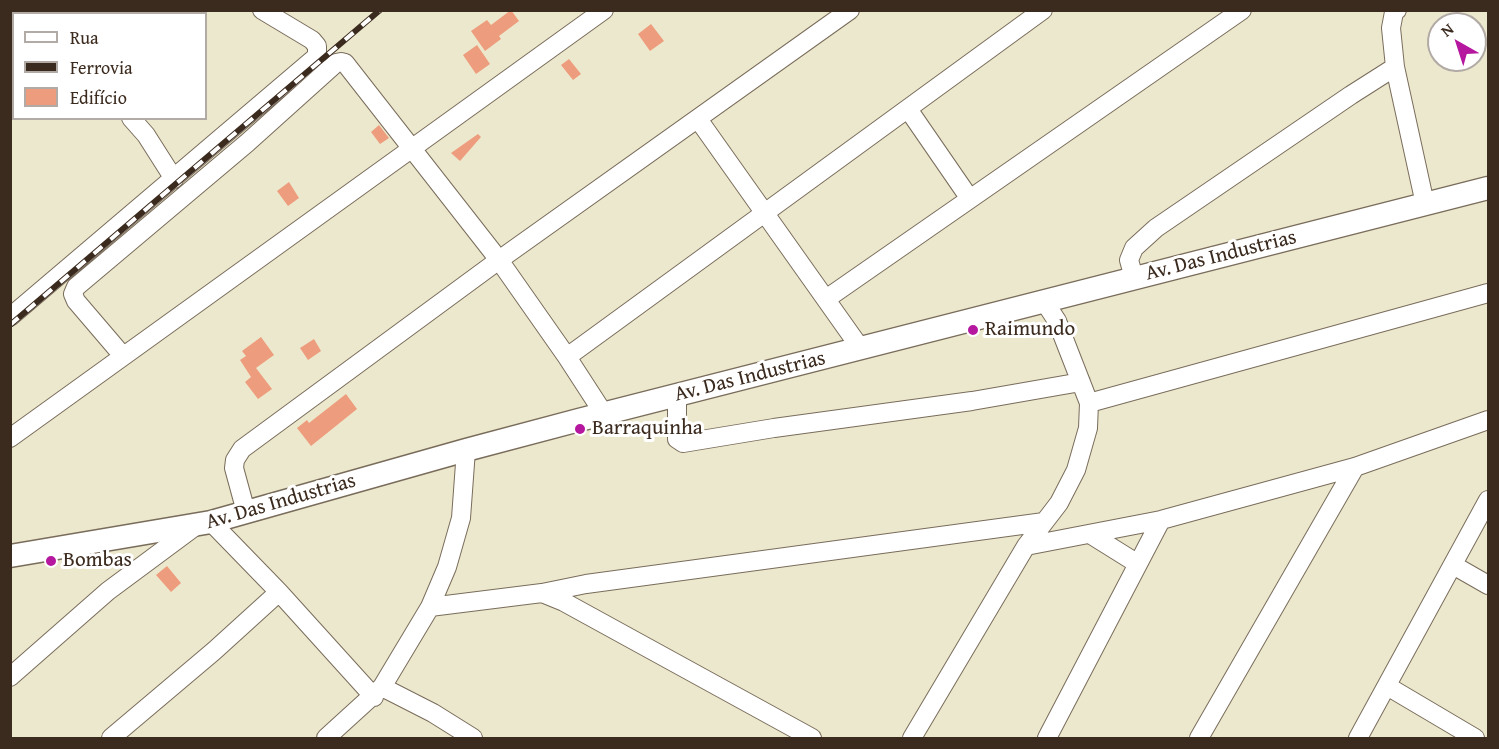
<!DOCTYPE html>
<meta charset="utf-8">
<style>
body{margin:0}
#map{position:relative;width:1499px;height:749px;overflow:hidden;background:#ece8cd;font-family:"Gentium Book Plus",serif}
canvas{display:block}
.frame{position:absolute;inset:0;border:12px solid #3b2a1e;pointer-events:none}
.legend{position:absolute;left:12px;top:12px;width:195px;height:108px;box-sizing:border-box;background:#fff;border:2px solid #b1aaa5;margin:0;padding:8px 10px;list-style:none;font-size:18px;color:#3b2a1e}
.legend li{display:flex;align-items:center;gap:12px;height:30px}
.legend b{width:30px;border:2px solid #b1aaa5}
.north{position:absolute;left:1427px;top:12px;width:60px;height:60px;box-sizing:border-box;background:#fff;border:2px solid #b1aaa5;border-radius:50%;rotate:321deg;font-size:16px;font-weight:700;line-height:24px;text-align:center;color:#3b2a1e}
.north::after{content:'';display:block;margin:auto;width:21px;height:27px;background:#b5179e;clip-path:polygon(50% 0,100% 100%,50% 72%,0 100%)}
</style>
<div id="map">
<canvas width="1499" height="749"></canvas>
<div class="frame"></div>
<ul class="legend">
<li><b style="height:8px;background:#fff"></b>Rua</li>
<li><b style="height:8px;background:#3b2a1e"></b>Ferrovia</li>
<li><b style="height:16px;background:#ed9d7d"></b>Edifício</li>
</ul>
<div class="north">N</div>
</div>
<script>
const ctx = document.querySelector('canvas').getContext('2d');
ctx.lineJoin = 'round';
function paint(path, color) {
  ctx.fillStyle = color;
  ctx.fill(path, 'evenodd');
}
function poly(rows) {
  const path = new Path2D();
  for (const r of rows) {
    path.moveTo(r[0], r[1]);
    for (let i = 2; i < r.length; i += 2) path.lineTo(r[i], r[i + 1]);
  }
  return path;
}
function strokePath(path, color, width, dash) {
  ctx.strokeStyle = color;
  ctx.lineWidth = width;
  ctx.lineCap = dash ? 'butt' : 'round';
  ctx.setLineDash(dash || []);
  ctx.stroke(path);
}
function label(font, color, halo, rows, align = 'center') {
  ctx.font = font + ' "Gentium Book Plus",serif';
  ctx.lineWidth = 6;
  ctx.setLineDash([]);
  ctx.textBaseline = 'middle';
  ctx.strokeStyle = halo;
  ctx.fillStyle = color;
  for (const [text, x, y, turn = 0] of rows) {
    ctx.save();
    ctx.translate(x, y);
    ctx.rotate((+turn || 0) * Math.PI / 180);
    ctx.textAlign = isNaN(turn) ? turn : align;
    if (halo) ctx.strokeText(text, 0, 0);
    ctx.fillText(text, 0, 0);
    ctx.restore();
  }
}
paint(poly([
 [511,10,519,21,499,36,501,39,485,51,471,31,487,20,491,25],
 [651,24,664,41,650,51,638,34],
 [477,45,490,64,476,74,463,55],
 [569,59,581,74,573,80,561,65],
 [379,125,389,138,380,144,371,132],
 [478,134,481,137,460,161,451,153],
 [289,182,299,198,288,206,277,191],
 [261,337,274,355,256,368,272,389,258,399,245,382,251,377,240,360,246,356,242,351],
 [314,339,321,351,308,360,300,348],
 [346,394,357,409,311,446,297,428,307,420,309,423],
 [167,566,181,583,171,592,156,575]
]), '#ed9d7d');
const minor = poly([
 [76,10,78,14],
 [123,10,124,14],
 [1397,10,1394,12,1391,28,1395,67,1425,204],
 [61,14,63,10],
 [10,103,14,98],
 [908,109,970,199],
 [131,118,146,135,174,179],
 [698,119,861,349],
 [1134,278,1129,260,1134,248,1156,228,1351,95,1395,67],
 [826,299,1242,10],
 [10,317,317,56,317,46,312,40,262,10],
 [123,356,76,301,73,294,76,287,247,143,336,63,341,62,345,63,499,260,567,357,604,414],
 [567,357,1043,10],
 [677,396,677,439,683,443,774,428,972,401,1081,382],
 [1089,403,1488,293],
 [10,438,604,10],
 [246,512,234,468,235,460,242,449,499,260,850,10],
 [211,522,279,592,374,697],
 [1090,534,1138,564],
 [1026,546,1161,520,1355,467,1488,420],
 [1453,565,1488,585],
 [542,593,564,602,812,738],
 [430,607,542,593,586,584,1044,522],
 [10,677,108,591,197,525],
 [1387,686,1475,738],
 [382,687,433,713,473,738],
 [111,738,214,651,279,592],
 [326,738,382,687,430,607,447,567,461,518,466,450],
 [912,738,1026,546,1059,503,1076,470,1088,428,1089,403,1057,321,1044,301],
 [1047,738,1161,520],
 [1199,738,1355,467],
 [1358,738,1488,500]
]);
const major = poly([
 [10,556,211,522,466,450,579,420,1488,188]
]);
strokePath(minor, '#796c5b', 20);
strokePath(major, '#796c5b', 25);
strokePath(minor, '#fff', 18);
strokePath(major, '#fff', 22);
const rail = poly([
 [10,325,380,10]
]);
strokePath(rail, '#3b2a1e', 6);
strokePath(rail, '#fff', 4, [11]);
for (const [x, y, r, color] of [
 [973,330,6,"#b5179e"],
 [580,429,6,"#b5179e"],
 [51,561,6,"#b5179e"]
]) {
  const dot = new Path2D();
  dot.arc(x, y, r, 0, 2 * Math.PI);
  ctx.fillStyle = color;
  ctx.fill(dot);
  strokePath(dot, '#fff', 2);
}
label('21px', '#3b2a1e', '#fff', [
 ["Av. Das Industrias",1221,256,-14],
 ["Av. Das Industrias",750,377,-14],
 ["Av. Das Industrias",281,502,-16]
]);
label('21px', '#3b2a1e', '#fff', [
 ["Raimundo",985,330],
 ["Barraquinha",592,429],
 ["Bombas",63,561]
], 'left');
</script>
